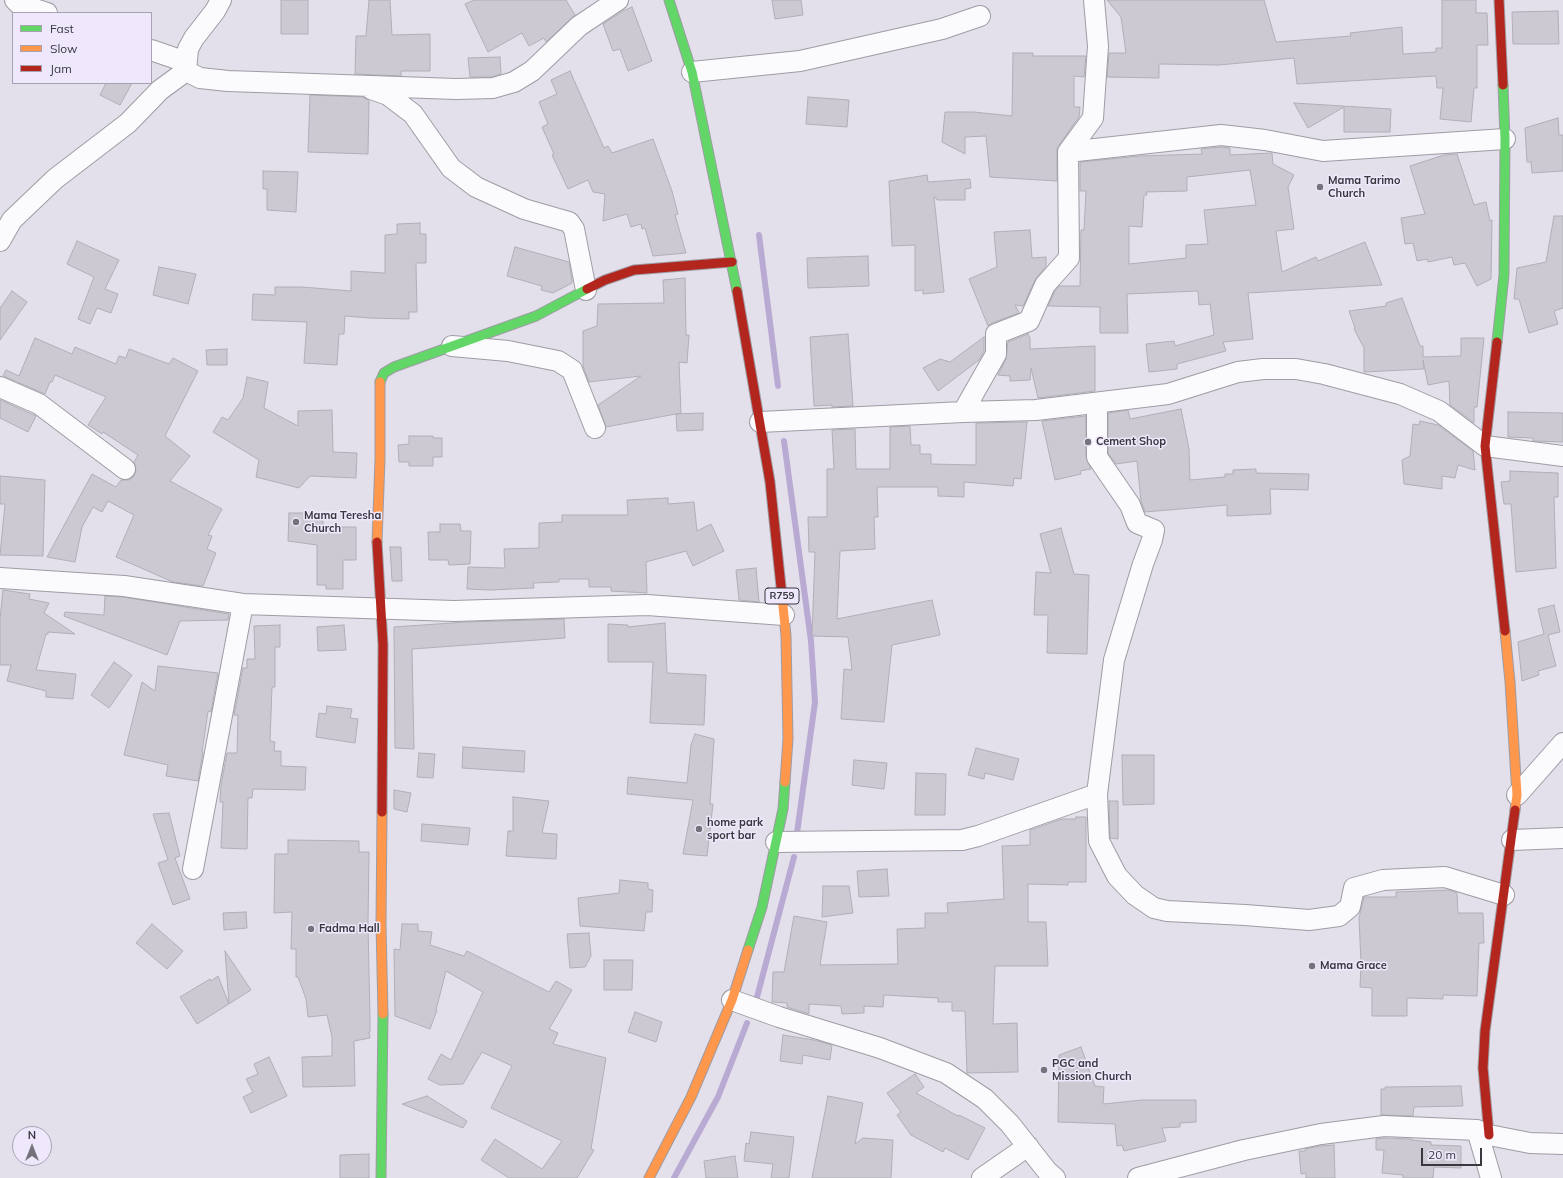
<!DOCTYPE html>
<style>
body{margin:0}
#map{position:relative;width:1563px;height:1178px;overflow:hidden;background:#e3e0eb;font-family:Mulish,sans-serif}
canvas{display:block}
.legend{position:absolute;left:12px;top:12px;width:140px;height:72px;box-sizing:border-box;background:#efe8fd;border:1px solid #a7a1b1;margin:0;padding:5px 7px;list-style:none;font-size:12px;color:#3a373f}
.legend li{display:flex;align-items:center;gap:8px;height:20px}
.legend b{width:20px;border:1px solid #a7a1b1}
.north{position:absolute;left:12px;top:1126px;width:40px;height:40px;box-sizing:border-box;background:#efe8fd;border:1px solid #a7a1b1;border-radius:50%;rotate:0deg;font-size:11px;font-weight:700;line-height:16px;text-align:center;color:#3a373f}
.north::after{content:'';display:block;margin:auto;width:14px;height:18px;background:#75727b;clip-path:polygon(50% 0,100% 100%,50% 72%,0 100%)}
.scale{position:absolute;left:1421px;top:1148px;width:61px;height:18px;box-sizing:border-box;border:2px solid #3a373f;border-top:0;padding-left:5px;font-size:12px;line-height:14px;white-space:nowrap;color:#3a373f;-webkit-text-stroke:3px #efe8fd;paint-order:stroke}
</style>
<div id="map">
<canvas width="1563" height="1178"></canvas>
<ul class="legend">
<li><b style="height:5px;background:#63d668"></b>Fast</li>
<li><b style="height:5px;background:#ff974d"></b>Slow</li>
<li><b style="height:5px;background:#b3261e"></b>Jam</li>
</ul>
<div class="north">N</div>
<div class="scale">20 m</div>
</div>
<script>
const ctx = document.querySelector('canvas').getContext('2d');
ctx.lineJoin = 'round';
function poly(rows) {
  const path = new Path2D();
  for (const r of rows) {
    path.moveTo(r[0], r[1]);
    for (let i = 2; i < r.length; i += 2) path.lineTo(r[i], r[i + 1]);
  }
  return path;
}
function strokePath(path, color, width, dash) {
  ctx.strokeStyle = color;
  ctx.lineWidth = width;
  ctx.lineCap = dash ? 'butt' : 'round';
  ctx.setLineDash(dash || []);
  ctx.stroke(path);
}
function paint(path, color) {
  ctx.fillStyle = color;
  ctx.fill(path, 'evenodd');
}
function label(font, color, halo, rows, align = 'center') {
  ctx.font = font + ' Mulish,sans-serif';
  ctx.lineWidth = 3;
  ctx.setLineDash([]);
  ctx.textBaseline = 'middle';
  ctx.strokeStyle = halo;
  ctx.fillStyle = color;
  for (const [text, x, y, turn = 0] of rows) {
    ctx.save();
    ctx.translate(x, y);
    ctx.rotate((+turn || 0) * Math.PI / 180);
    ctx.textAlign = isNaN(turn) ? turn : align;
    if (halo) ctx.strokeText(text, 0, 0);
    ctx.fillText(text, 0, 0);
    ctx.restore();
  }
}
strokePath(poly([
 [759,235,778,386],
 [784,441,811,641,815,702,797,833],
 [757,997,794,857],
 [674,1178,718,1097,747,1023]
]), '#b8aad2', 6);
const building = poly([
 [281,0,308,0,308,34,281,34,281,0],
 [369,0,390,0,392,35,430,34,430,71,401,71,401,76,355,74,356,36,366,36,369,0],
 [474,0,566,0,575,15,546,42,544,38,529,46,522,33,488,52,465,4,474,0],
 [772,0,801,0,803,15,775,19,772,0],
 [1107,0,1264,0,1276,42,1351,36,1350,33,1402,27,1403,54,1436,52,1436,48,1442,48,1442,0,1476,0,1476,13,1487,13,1488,45,1477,45,1477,88,1474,88,1471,122,1440,119,1443,88,1437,88,1436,76,1297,84,1294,58,1219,65,1159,64,1159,78,1107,77,1109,53,1126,53,1121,17,1107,0],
 [632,7,652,61,628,71,620,49,613,51,603,24,623,11,632,7],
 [1558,11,1559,44,1513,44,1512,12,1558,11],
 [1013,53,1033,53,1033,56,1086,56,1084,77,1074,76,1074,107,1080,107,1079,117,1057,148,1057,181,990,177,986,136,965,137,965,154,942,142,945,112,974,112,1012,116,1013,53],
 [500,57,501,74,491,77,470,77,468,58,500,57],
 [570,71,604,148,608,146,612,153,653,139,672,191,678,214,675,215,686,253,653,256,645,228,642,229,641,224,631,227,627,214,603,221,605,194,593,192,588,180,568,189,552,155,554,154,542,127,548,124,539,102,557,94,551,80,570,71],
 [106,83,132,83,120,105,100,95,106,83],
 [310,95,363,97,369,101,368,154,308,152,310,95],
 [808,97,849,100,847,127,806,124,808,97],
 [1294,103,1391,109,1390,132,1344,132,1344,107,1308,128,1294,103],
 [1558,118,1559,135,1563,135,1563,171,1532,173,1531,162,1527,162,1525,128,1558,118],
 [1221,147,1230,148,1230,155,1272,153,1273,164,1294,175,1288,187,1294,229,1276,231,1282,272,1316,257,1318,261,1365,242,1382,285,1248,293,1253,339,1223,342,1226,351,1177,364,1177,369,1149,372,1146,344,1174,341,1175,346,1214,335,1210,304,1199,305,1198,291,1127,294,1128,333,1100,333,1100,307,1048,306,1055,291,1059,286,1080,286,1081,230,1084,230,1086,191,1080,191,1080,162,1140,156,1202,154,1201,149,1221,147],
 [1250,170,1256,205,1204,210,1208,244,1186,245,1186,258,1129,264,1129,226,1142,227,1144,195,1147,195,1146,192,1187,191,1187,177,1250,170],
 [1457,154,1474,205,1486,202,1490,221,1492,220,1491,279,1477,286,1465,263,1454,265,1452,257,1428,262,1427,259,1417,261,1413,243,1405,244,1401,218,1425,214,1410,166,1444,155,1457,154],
 [263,171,298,172,296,212,267,210,267,189,263,189,263,171],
 [927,175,928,182,970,179,971,188,965,189,965,200,937,200,935,197,934,197,944,292,923,294,923,290,915,291,915,245,892,246,889,181,927,175],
 [1554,216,1563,216,1563,308,1554,311,1558,324,1529,333,1519,299,1514,299,1517,268,1546,262,1554,216],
 [420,223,420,234,426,234,426,263,416,263,417,312,409,312,409,319,370,318,345,316,344,334,339,334,337,365,304,363,307,322,252,320,253,294,275,295,275,287,302,287,351,291,351,271,385,273,385,235,397,234,397,224,420,223],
 [1030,230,1032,258,1046,257,1046,266,1035,280,1023,306,1015,305,1019,313,992,323,988,326,969,279,997,267,994,232,1030,230],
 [77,241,119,260,105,289,118,294,111,313,97,308,90,324,78,319,94,277,67,264,77,241],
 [515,247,569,262,572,280,572,283,553,293,541,290,542,286,507,276,515,247],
 [868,256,869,286,808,288,807,258,868,256],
 [159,267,196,274,188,304,153,295,159,267],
 [685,278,686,335,689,335,687,363,679,362,681,413,606,427,598,405,641,376,589,382,583,366,583,331,597,326,598,304,664,303,663,280,685,278],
 [12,291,27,302,0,340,0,308,12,291],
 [1402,298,1420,346,1423,346,1423,357,1461,356,1461,338,1484,338,1477,407,1474,407,1474,423,1450,405,1449,381,1428,385,1423,360,1424,369,1364,372,1364,348,1354,329,1355,328,1349,311,1386,306,1386,303,1402,298],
 [848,334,853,406,832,407,832,405,814,406,810,337,848,334],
 [1028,334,1030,338,1030,349,1095,346,1095,391,1038,398,1031,368,1030,380,1010,381,1010,376,998,375,1006,359,1008,342,1028,334],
 [984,337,984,351,979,360,938,391,923,368,940,359,950,362,984,337],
 [35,338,72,354,75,347,116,364,119,356,126,358,129,349,169,364,173,358,198,371,165,436,190,456,170,481,222,509,208,535,212,536,207,549,216,553,203,586,173,582,116,557,134,515,108,501,102,512,93,507,82,527,75,562,47,557,92,474,116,487,121,480,129,480,134,476,136,470,134,462,138,455,103,432,102,434,88,425,106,397,55,375,52,382,50,382,45,394,3,376,6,370,19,376,35,338],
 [227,349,227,365,207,365,206,350,227,349],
 [247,377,268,382,264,408,298,426,298,411,332,410,333,452,357,453,356,478,310,476,299,488,256,477,259,460,213,432,222,417,228,420,243,398,247,377],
 [0,400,36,416,28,432,0,418,0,400],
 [1181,409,1189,449,1190,480,1225,477,1225,474,1233,474,1233,470,1256,469,1256,473,1309,474,1308,490,1270,489,1271,514,1227,516,1227,505,1145,512,1141,501,1137,461,1116,464,1108,453,1108,413,1128,410,1130,419,1181,409],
 [1508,412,1563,413,1563,442,1533,441,1533,438,1508,437,1508,412],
 [703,413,703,430,677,431,676,414,703,413],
 [1086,416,1086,457,1091,469,1080,471,1081,474,1055,480,1042,421,1086,416],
 [1420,421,1438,425,1473,451,1475,470,1458,465,1455,478,1442,476,1442,489,1404,484,1402,460,1410,456,1413,424,1419,425,1420,421],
 [1027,422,1021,479,1014,478,1013,486,964,482,964,497,938,496,938,487,877,487,878,517,874,517,875,549,840,551,837,619,932,600,940,635,892,645,884,722,841,719,844,669,852,670,848,637,812,636,815,552,809,552,808,517,827,517,827,469,834,469,832,430,855,429,856,469,890,469,890,427,910,426,911,445,920,445,920,454,931,454,931,464,976,465,976,423,1027,422],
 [409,436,433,436,433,438,442,438,442,457,433,457,433,466,409,466,409,462,399,462,398,445,409,444,409,436],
 [1510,471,1558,473,1558,497,1554,497,1556,568,1516,572,1511,504,1504,504,1501,482,1510,481,1510,471],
 [0,476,45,480,43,556,0,555,5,504,0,504,0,476],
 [668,498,668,504,694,502,697,531,711,524,724,551,693,566,686,551,646,562,647,593,611,591,611,587,589,587,589,579,559,579,559,582,533,583,534,588,490,590,467,589,468,567,505,568,504,549,539,548,539,523,562,522,562,515,628,515,627,500,668,498],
 [289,513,323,513,323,527,356,527,356,560,343,560,343,589,326,589,326,585,317,585,317,545,288,541,289,513],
 [440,524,460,524,461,531,471,531,470,564,449,565,448,560,429,560,428,532,440,532,440,524],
 [1061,528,1074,574,1089,575,1087,654,1047,653,1048,615,1034,615,1036,572,1051,573,1040,534,1061,528],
 [390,547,401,547,402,581,392,581,390,547],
 [756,568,759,602,739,600,736,570,756,568],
 [3,590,30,594,29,599,49,603,44,613,75,634,48,632,48,634,46,634,36,670,76,674,73,699,46,697,46,691,7,681,11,665,0,665,0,619,3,590],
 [105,596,123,597,229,614,228,620,180,621,167,655,64,616,65,612,104,615,105,596],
 [1554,605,1560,632,1548,635,1556,666,1538,671,1539,675,1522,681,1518,642,1544,634,1538,609,1554,605],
 [564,619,565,638,412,649,414,749,395,748,394,627,466,622,564,619],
 [665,623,667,673,706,675,704,725,650,723,653,662,608,662,608,624,628,625,628,627,665,623],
 [280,625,280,647,275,647,275,687,272,687,270,741,275,742,274,751,281,751,281,766,306,767,305,790,253,789,252,798,248,798,247,849,221,848,223,802,220,802,221,785,227,753,237,753,238,715,234,715,243,668,247,668,247,659,255,659,254,626,280,625],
 [344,625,346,650,318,651,317,627,344,625],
 [114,662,132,675,109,708,91,695,114,662],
 [158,666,218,673,211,712,208,711,202,752,203,752,198,781,166,776,168,765,124,755,142,682,155,691,158,666],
 [327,706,352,709,350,718,358,719,355,743,316,737,319,713,326,714,327,706],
 [695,734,714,739,710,804,713,804,707,856,683,854,693,800,627,794,628,777,687,783,691,745,695,734],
 [463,747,525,751,524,772,462,768,463,747],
 [976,748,1019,759,1013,780,985,773,984,779,968,775,976,748],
 [419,753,435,754,433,778,417,777,419,753],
 [1122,755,1154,755,1154,804,1123,805,1122,755],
 [854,760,887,763,884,789,852,785,854,760],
 [916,773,946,774,945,815,915,815,916,773],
 [394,790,411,793,407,812,394,809,394,790],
 [513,797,549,801,542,833,557,834,556,859,506,856,508,831,513,831,513,797],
 [1109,801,1118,801,1118,839,1110,838,1109,801],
 [169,813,180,856,175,858,190,899,173,905,158,863,168,860,153,814,169,813],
 [1076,817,1086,817,1086,882,1068,882,1068,885,1028,884,1028,922,1046,922,1048,966,995,966,993,1024,1017,1023,1018,1072,967,1073,965,1011,952,1011,952,1002,938,1002,938,998,884,995,883,1007,864,1006,864,1013,842,1014,841,1006,809,1004,809,1014,787,1007,787,1003,772,1002,773,972,784,972,794,916,827,922,820,965,898,964,897,929,925,928,925,913,948,913,947,903,1004,899,1002,846,1030,845,1030,830,1062,819,1076,819,1076,817],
 [422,824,470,828,468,845,421,841,422,824],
 [288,840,359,841,359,852,369,852,368,924,370,1020,370,1032,369,1032,370,1038,354,1041,355,1086,303,1087,302,1057,332,1056,332,1037,327,1015,308,1017,306,999,298,977,296,977,296,949,291,949,292,912,274,913,275,854,288,854,288,840],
 [887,869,889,896,859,897,857,871,887,869],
 [620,880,648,883,648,889,653,890,652,912,646,912,644,931,580,926,578,898,619,893,620,880],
 [823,886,849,886,853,913,822,917,823,886],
 [1449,890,1457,893,1458,913,1483,913,1484,943,1479,943,1477,996,1443,995,1443,999,1407,998,1407,1016,1372,1016,1372,988,1360,987,1361,963,1359,918,1364,897,1396,897,1396,892,1449,890],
 [246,912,247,928,224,930,223,913,246,912],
 [152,924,183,951,167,969,136,943,152,924],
 [402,924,418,924,418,931,432,932,430,945,464,956,467,951,549,992,556,981,572,990,549,1029,558,1033,553,1044,606,1058,591,1149,594,1150,577,1178,509,1178,481,1160,495,1139,542,1169,562,1141,491,1108,512,1066,482,1052,463,1084,440,1085,428,1079,441,1054,451,1060,483,992,446,971,436,1010,437,1010,430,1029,395,1016,394,949,400,950,402,924],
 [589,933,591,956,585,967,570,968,567,934,589,933],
 [225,951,251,990,197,1024,180,997,210,979,211,981,218,976,229,1004,225,951],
 [604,960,633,960,632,990,604,990,604,960],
 [635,1012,662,1022,656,1042,628,1032,635,1012],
 [783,1035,814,1040,832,1045,830,1060,803,1055,802,1064,780,1061,783,1035],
 [1081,1047,1095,1086,1104,1087,1103,1104,1142,1100,1196,1100,1196,1122,1180,1123,1180,1127,1162,1128,1166,1141,1124,1151,1122,1145,1117,1146,1115,1124,1058,1122,1059,1055,1081,1047],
 [269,1057,287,1096,251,1113,243,1097,253,1092,246,1079,258,1074,254,1064,269,1057],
 [915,1074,924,1087,916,1093,958,1116,959,1115,985,1128,968,1160,945,1148,943,1152,911,1135,897,1115,901,1112,887,1093,915,1074],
 [1461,1086,1463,1106,1414,1107,1413,1116,1381,1115,1381,1089,1385,1089,1385,1087,1461,1086],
 [427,1096,467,1121,463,1128,402,1104,427,1096],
 [828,1096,863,1103,855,1144,863,1138,893,1140,891,1178,812,1178,828,1096],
 [751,1132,794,1137,789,1178,771,1178,773,1164,744,1161,746,1143,749,1144,751,1132],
 [1384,1138,1412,1139,1412,1140,1431,1142,1431,1145,1461,1146,1461,1168,1434,1167,1433,1178,1403,1178,1403,1175,1382,1173,1384,1150,1376,1150,1376,1139,1384,1138],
 [1334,1145,1335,1178,1306,1178,1306,1173,1301,1174,1299,1151,1305,1151,1305,1149,1320,1146,1334,1145],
 [369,1154,369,1178,340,1178,340,1155,369,1154],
 [735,1156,738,1178,706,1178,704,1161,735,1156]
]);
paint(building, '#ccc9d2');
strokePath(building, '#b1aeb7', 1);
const street = poly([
 [15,0,19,4,47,13],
 [221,0,215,11,194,38,188,49,186,71,200,78,228,81,456,89,493,88,514,82,532,71,579,26,618,0],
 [151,50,186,62],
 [692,72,800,61,942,29,980,16],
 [371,89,388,95,413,114,451,168,476,187,524,209,569,222,574,229,586,290],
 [1068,152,1221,135,1265,140,1323,151,1505,139],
 [0,241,12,220,55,179,128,123,160,90,186,71],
 [452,346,508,351,558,361,572,370,595,428],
 [0,387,39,404,125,469],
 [1097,403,1097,457,1130,505,1137,523,1154,530,1152,540,1143,564,1114,660,1097,794,1099,841,1117,876,1135,895,1154,908,1167,911,1245,915,1309,920,1339,916,1350,907,1354,888,1383,880,1445,877,1504,895],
 [963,412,996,354,996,334,1029,321,1045,285,1069,258,1068,152,1093,118,1098,46,1094,0],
 [760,422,963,412,1036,410,1168,394,1238,372,1263,369,1296,369,1324,374,1400,394,1439,411,1485,446,1563,456],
 [0,578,124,586,243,604,454,611,647,605,784,615],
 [1517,795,1563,743],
 [1512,840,1563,838],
 [776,842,962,840,978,836,1097,794],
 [193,869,243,604],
 [732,1000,779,1017,880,1048,946,1073,985,1099,1010,1124,1047,1171,1055,1178],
 [1477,1130,1491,1178],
 [982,1178,1028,1146],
 [1138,1178,1244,1150,1321,1134,1384,1126,1477,1130,1489,1135,1530,1143,1563,1144]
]);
const fast = poly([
 [669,0,692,72,737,291],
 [1497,342,1504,275,1505,139,1503,85],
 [380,382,384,373,394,367,536,316,587,289],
 [748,950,762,907,783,809,785,782],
 [381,1178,383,1014]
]);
const slow = poly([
 [377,542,380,459,380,382],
 [782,596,786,636,788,739,785,782],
 [1505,631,1510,682,1517,795,1515,810],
 [382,812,381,924,383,1014],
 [649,1178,691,1097,732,1000,748,950]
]);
const jam = poly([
 [1499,0,1503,85],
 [587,289,605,280,634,270,732,262],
 [737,291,770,482,782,596],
 [1497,342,1485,446,1505,631],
 [377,542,383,645,382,812],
 [1489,1135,1483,1068,1485,1031,1515,810]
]);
strokePath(street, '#9e9ca4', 22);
strokePath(fast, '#9e9ca4', 11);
strokePath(slow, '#9e9ca4', 11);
strokePath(jam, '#9e9ca4', 11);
strokePath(street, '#fbfafc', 20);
strokePath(fast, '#63d668', 9);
strokePath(slow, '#ff974d', 9);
strokePath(jam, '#b3261e', 9);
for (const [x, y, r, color] of [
 [1320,187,4,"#75727b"],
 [1088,442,4,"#75727b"],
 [296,522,4,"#75727b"],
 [699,829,4,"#75727b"],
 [311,929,4,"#75727b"],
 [1312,966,4,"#75727b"],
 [1044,1070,4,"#75727b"]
]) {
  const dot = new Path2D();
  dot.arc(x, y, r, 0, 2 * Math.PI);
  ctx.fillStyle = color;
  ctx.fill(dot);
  strokePath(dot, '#efe8fd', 1.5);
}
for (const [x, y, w] of [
 [782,596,34]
]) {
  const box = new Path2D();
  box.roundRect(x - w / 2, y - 8, w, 16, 3);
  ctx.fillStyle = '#efe8fd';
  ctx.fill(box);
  strokePath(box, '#3a373f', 1);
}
label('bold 10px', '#3a373f', null, [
 ["R759",782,596]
]);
label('bold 11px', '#3a373f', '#efe8fd', [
 ["Mama Tarimo",1328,181],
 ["Church",1328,194],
 ["Cement Shop",1096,442],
 ["Mama Teresha",304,516],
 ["Church",304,529],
 ["home park",707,823],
 ["sport bar",707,836],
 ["Fadma Hall",319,929],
 ["Mama Grace",1320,966],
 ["PGC and",1052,1064],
 ["Mission Church",1052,1077]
], 'left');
</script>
